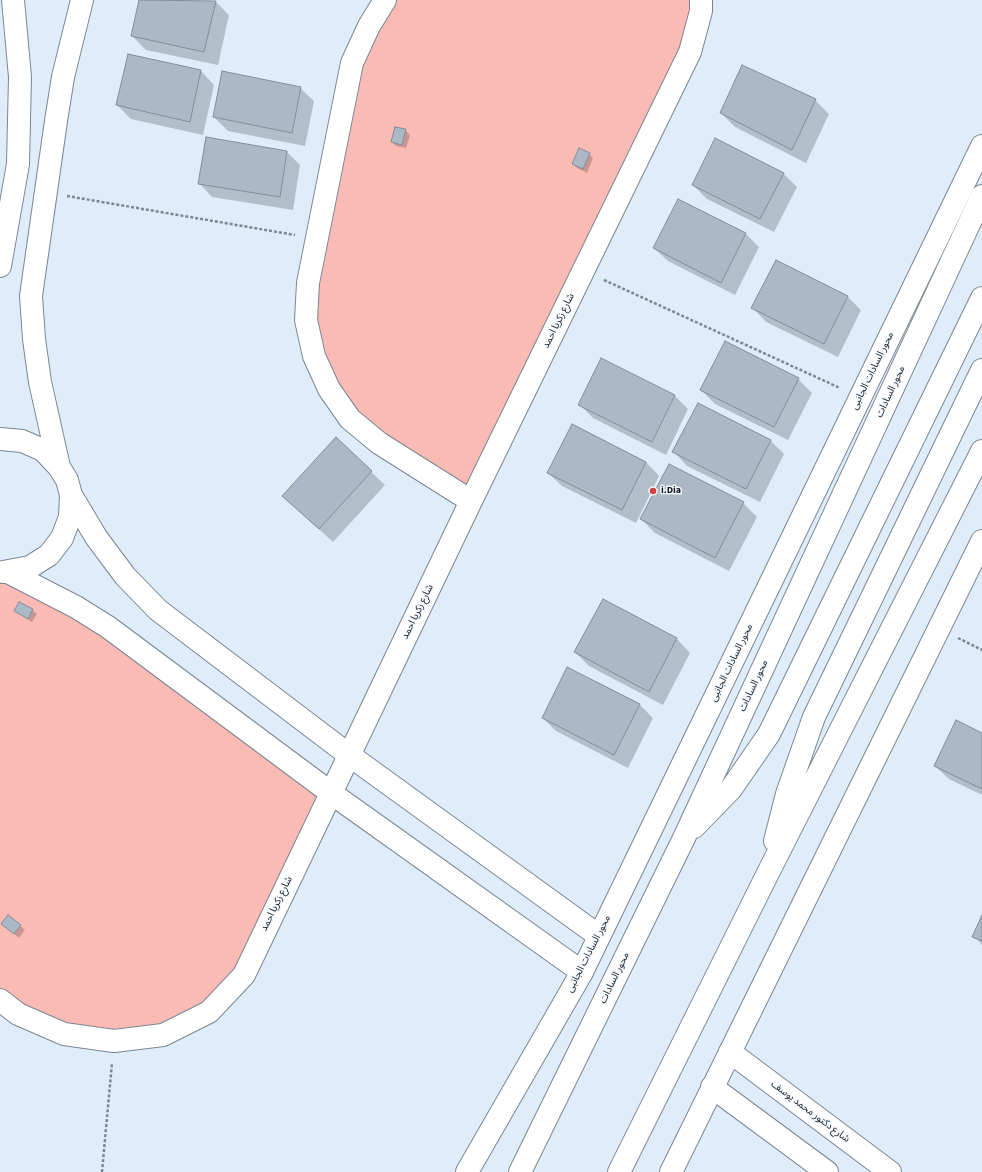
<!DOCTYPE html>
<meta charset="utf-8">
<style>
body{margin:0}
canvas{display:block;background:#dfedfa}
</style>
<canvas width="982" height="1172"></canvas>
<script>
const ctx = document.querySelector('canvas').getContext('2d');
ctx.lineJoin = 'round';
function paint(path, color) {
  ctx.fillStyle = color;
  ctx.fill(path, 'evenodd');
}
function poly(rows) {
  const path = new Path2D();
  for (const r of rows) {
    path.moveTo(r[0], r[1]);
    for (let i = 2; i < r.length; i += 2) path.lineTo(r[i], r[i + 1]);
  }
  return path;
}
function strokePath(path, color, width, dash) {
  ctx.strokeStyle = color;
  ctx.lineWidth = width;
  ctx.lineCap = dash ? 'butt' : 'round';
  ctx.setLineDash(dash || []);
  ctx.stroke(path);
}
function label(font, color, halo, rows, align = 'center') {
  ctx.font = font + ' "Source Sans 3","Noto Sans Arabic",sans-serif';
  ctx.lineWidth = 3;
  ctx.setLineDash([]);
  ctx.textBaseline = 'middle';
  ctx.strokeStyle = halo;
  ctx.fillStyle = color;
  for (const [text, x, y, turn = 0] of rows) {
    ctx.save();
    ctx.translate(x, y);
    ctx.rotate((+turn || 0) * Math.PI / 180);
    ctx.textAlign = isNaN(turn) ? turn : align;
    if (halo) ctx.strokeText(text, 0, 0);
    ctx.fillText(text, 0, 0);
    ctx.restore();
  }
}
paint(poly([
 [385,0,701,0,701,11,471,501,379,443,329,389,308,283,352,63],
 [0,571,8,572,331,793,244,975,209,1012,114,1041,0,1000]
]), '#fabbb4');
paint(poly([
 [140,0,215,1,229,15,218,65,146,50,132,36],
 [201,71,214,85,203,135,131,119,117,105],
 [300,88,314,101,305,146,228,131,214,117],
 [815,100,829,114,806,163,735,127,721,113],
 [405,130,410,135,406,148,396,146,392,142],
 [287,152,300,165,293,210,212,197,199,183],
 [589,154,593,158,587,173,577,168,573,164],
 [783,173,797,187,774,232,707,199,693,185],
 [746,234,759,247,735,295,668,261,654,248],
 [847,296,861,310,838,357,766,322,753,308],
 [602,360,675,396,688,409,666,455,593,418,580,405],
 [798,379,812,393,788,440,715,404,701,390],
 [336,439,385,485,333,542,297,509],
 [771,441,784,454,760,502,687,466,674,452],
 [646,462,659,476,636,523,562,486,548,473],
 [743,503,757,517,729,571,655,533,641,519],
 [603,600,677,639,690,653,663,705,589,666,575,652],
 [32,610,37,614,32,622,15,611],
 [640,705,653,718,628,768,556,731,543,718],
 [982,734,982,795,949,779,935,766],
 [8,916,25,930,19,938,2,924],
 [982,919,982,945,974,936]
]), '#0003');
const building = poly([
 [139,0,216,1,204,52,131,36,139,0],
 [128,54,201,70,190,122,116,105,128,54],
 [742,65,816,99,792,150,720,113,742,65],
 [222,71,301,87,292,133,213,117,222,71],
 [395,127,406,129,402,145,391,142,395,127],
 [206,137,287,151,280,197,198,184,206,137],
 [715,138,784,173,760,219,692,185,715,138],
 [579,148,590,153,583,169,572,164,579,148],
 [678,199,746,233,721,283,653,248,678,199],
 [776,260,848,296,824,344,751,308,776,260],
 [725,341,799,378,774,427,700,390,725,341],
 [601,358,675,395,652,442,578,405,601,358],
 [698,403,771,440,746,489,672,452,698,403],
 [572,424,646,462,622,510,547,473,572,424],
 [336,437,372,471,319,529,282,496,336,437],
 [669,464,744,502,715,558,640,519,669,464],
 [603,599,677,638,649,692,574,652,603,599],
 [19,602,33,609,28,619,14,611,19,602],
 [567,667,640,704,614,755,542,718,567,667],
 [956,720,982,733,982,789,934,766,956,720],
 [8,915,21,925,14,934,1,924,8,915],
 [982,915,982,941,972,937,982,915]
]);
paint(building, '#acb8c5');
strokePath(building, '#818e9a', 1);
const street = poly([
 [385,0,369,26,352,63,308,283,306,320,314,356,329,389,350,419,379,443,471,501],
 [0,266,18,164,20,77,13,0],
 [0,439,22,441,43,450,59,467,67,480,71,495,70,517,62,538,49,555,30,567,3,572],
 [59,467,40,382,34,339,31,296,56,121,63,77,82,0],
 [71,495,96,537,125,576,158,610,349,755,599,936],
 [8,572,76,607,108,627,331,793,582,972],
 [0,1000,18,1014,64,1034,114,1041,163,1035,209,1012,244,975,471,501,690,52,701,11,701,0],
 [730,1052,890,1172],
 [712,1087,827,1172]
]);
const secondary = poly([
 [467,1172,582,972,982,146],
 [671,1172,982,541]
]);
const primary = poly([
 [694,827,731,789,769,734,982,298],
 [775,841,787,794,814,717,982,370],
 [520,1172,684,838,982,196],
 [619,1172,768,873,982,451]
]);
strokePath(street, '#7a8692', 24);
strokePath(secondary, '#7a8692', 24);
strokePath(primary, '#7a8692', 24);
strokePath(poly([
 [67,196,295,235],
 [604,280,840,388],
 [958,638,982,650],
 [102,1172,112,1063]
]), '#7d878f', 2.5, [3, 2]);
strokePath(street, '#fff', 22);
strokePath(secondary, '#fff', 22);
strokePath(primary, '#fff', 22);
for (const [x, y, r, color] of [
 [653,491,4,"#d1433d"]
]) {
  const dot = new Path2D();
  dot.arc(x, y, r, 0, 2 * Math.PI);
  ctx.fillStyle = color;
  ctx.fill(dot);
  strokePath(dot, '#f3f9fe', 1.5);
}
label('10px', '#191e22', '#f3f9fe', [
 ["شارع زكريا احمد",559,321,-64],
 ["محور السادات الجانبى",873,371,-64],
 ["محور السادات",891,392,-65],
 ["شارع زكريا احمد",418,612,-64],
 ["محور السادات الجانبى",732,663,-64],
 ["محور السادات",754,686,-65],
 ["شارع زكريا احمد",277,904,-64],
 ["محور السادات الجانبى",589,954,-63],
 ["محور السادات",615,978,-64],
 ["شارع دكتور محمد يوسف",810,1112,37]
]);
label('bold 10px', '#191e22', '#f3f9fe', [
 ["i.Dia",661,491]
], 'left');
</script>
